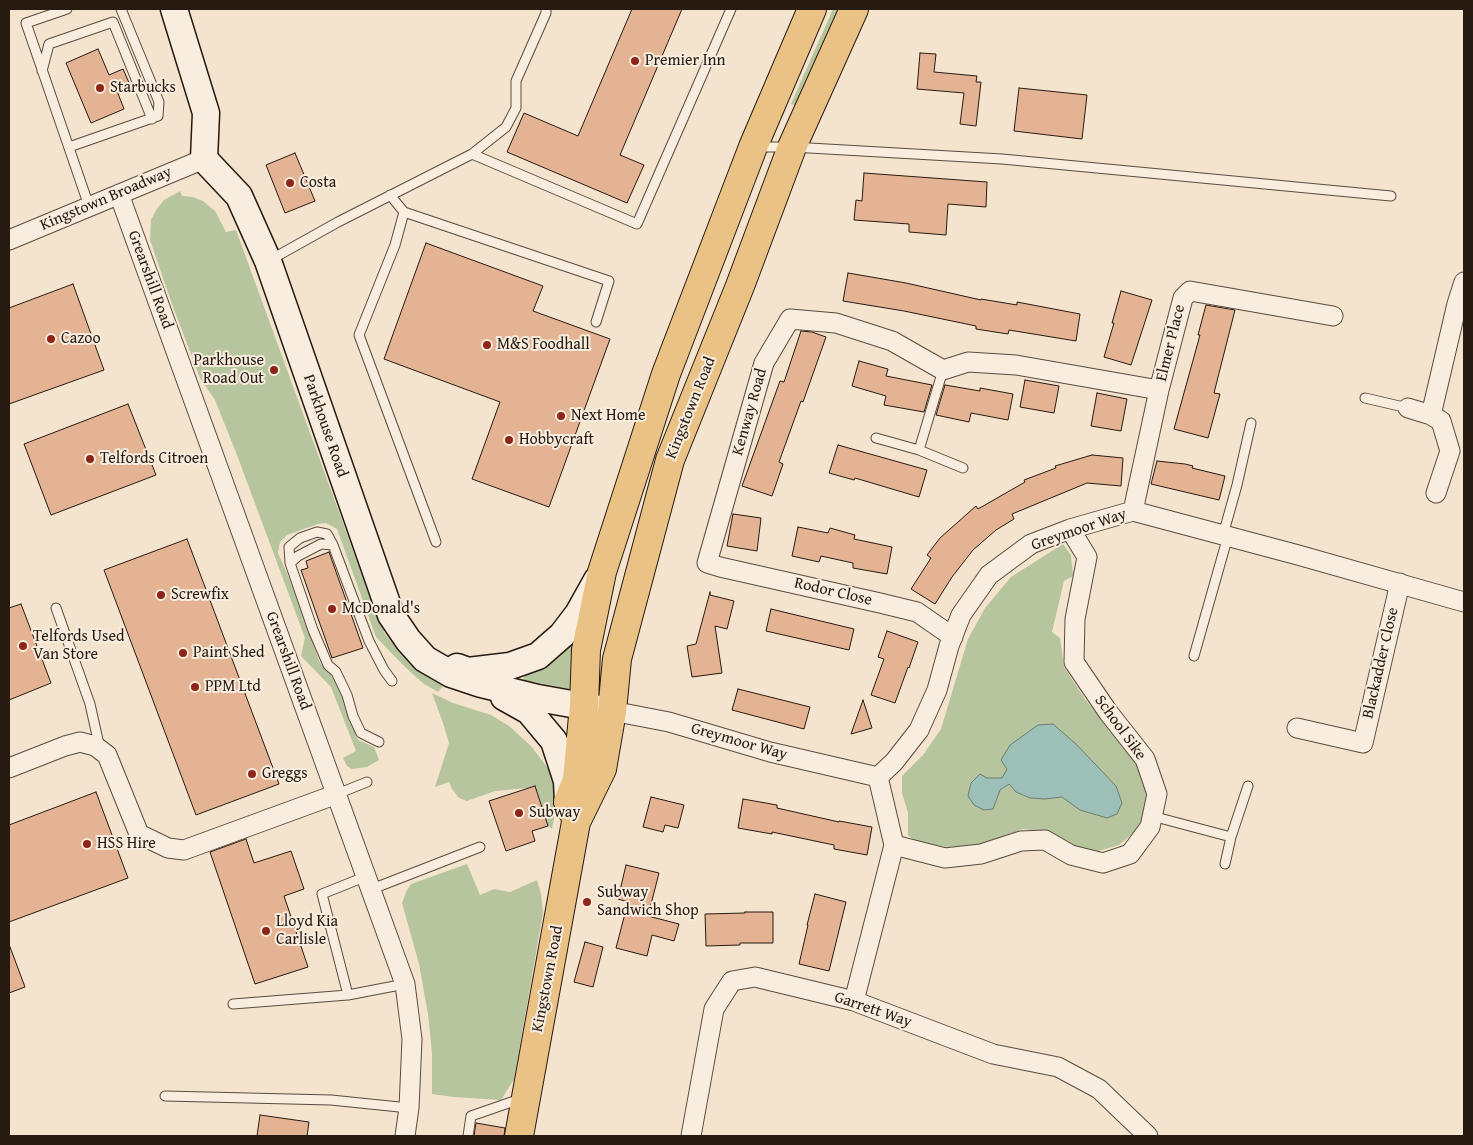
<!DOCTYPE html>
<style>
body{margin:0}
#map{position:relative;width:1473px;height:1145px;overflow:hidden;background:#f4e4cd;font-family:"Gentium Book Plus",serif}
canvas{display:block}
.frame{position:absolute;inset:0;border:10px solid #271a10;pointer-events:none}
</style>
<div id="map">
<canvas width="1473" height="1145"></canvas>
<div class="frame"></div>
</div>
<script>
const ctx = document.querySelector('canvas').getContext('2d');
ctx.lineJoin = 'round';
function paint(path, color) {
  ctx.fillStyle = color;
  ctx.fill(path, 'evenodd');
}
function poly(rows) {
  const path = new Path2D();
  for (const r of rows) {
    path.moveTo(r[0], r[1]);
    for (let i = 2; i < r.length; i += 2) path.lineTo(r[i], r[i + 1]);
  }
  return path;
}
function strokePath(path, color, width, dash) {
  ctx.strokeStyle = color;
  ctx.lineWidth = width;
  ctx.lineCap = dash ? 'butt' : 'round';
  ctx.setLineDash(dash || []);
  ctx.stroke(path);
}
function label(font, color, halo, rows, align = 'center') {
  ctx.font = font + ' "Gentium Book Plus",serif';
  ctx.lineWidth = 4;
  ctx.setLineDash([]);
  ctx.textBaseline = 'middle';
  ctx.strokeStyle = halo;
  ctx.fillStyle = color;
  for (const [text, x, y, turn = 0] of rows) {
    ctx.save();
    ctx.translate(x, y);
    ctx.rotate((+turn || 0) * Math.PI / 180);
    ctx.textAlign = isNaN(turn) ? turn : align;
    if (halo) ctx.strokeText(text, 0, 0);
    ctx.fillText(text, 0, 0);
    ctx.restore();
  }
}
paint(poly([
 [833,9,846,9,803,108,791,104],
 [180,191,182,196,193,197,203,201,215,211,226,232,236,230,374,608,385,634,402,655,429,678,443,686,438,692,424,684,405,667,376,637,337,529,326,523,318,524,287,535,280,542,278,553,292,585,320,663,331,674,338,684,358,740,374,747,379,760,367,767,352,769,347,766,343,758,356,751,331,687,301,656,305,638,237,455,215,400,200,378,172,304,150,240,151,220,156,210,164,200],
 [1063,544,1071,555,1073,576,1064,581,1052,632,1060,638,1064,667,1085,699,1145,773,1150,799,1143,825,1119,845,1099,851,1080,850,1048,832,1023,829,966,850,916,842,908,835,908,813,902,793,902,776,923,755,941,729,968,639,985,608,1011,577],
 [582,628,570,689,523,680,525,675,553,661,563,652],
 [432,693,453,703,491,715,509,726,531,746,547,767,556,783,557,802,552,829,548,826,535,786,528,788,495,791,467,801,459,798,452,789,449,782,435,787,449,743,443,723],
 [467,864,480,895,494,889,510,892,537,880,541,894,543,913,514,1079,501,1100,453,1097,432,1094,432,1053,428,1014,419,964,402,903,406,892,411,884]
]), '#b6c59d');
const water = poly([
 [1053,724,1076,744,1116,786,1122,803,1117,814,1107,818,1080,810,1062,797,1045,799,1030,798,1016,792,1009,784,1000,790,993,809,984,810,974,805,968,796,971,783,980,774,987,778,1002,778,1007,769,1001,760,1010,745,1038,725,1053,724]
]);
paint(water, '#9cbfb7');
strokePath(water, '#6d7d74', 1);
const building = poly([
 [632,9,682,9,620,155,644,165,627,203,507,152,524,113,578,136,632,9],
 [98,49,109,75,123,69,130,85,117,91,124,109,91,123,66,63,98,49],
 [920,53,936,54,934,72,977,76,976,82,981,82,976,126,960,124,964,93,917,89,920,53],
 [1019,88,1087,95,1082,139,1014,131,1019,88],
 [295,153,315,201,285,213,266,165,295,153],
 [864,173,987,182,986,207,948,204,946,235,909,232,909,224,854,220,856,200,862,201,864,173],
 [426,243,543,286,533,311,610,339,549,507,472,479,500,402,384,359,426,243],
 [848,273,906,283,981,300,981,299,1017,305,1017,302,1080,314,1076,341,1009,330,1008,334,976,329,976,326,904,311,843,301,848,273],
 [73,284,104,370,9,404,9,308,73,284],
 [1121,291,1152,300,1131,365,1104,357,1114,323,1112,323,1121,291],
 [1206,305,1235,310,1214,393,1220,394,1208,438,1174,429,1200,335,1198,335,1206,305],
 [801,331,812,332,826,337,803,402,801,401,779,462,783,464,772,496,742,486,780,381,784,382,801,331],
 [859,361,888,369,886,376,932,385,924,412,884,405,886,396,852,386,859,361],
 [1025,380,1059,386,1054,413,1020,407,1025,380],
 [945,385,980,391,980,388,1013,394,1008,420,971,413,969,422,936,415,945,385],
 [1097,393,1127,399,1121,431,1091,426,1097,393],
 [128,404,156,475,51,515,24,444,128,404],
 [838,445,927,470,919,497,855,478,854,480,829,473,838,445],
 [1092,455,1123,458,1121,486,1087,483,1012,514,1014,519,996,530,973,550,952,577,935,604,911,589,931,558,927,555,940,538,976,506,978,509,1025,482,1024,480,1056,468,1055,466,1092,455],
 [1157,461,1185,464,1193,466,1192,468,1225,476,1219,500,1151,484,1157,461],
 [733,514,761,518,757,551,727,546,733,514],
 [798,527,828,533,830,528,855,535,854,539,892,547,887,574,853,568,853,563,821,556,819,562,792,556,798,527],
 [187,539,279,784,196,815,104,570,187,539],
 [329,552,363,648,332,658,301,570,308,568,306,561,329,552],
 [710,592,710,595,734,601,727,629,715,626,722,673,692,677,687,646,696,644,710,592],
 [21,604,51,683,9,700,9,608,21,604],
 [771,609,854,629,849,650,766,631,771,609],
 [887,631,918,642,909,668,908,667,895,703,871,695,884,659,878,657,887,631],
 [738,689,810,707,804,729,732,710,738,689],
 [863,700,872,728,851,734,863,700],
 [535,786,548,826,532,831,535,841,506,851,489,801,535,786],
 [96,792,128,878,9,922,9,825,96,792],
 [651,797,684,805,678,828,665,825,663,832,643,827,651,797],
 [743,799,777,805,777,808,839,822,839,821,872,827,867,855,834,849,834,845,772,832,772,834,738,828,743,799],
 [246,839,254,863,291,851,304,889,284,896,308,967,255,984,210,852,246,839],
 [626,865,659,873,648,916,679,924,674,941,652,935,647,956,616,948,628,902,618,899,626,865],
 [815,894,846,902,829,971,799,964,808,925,807,925,815,894],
 [745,912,773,912,773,943,740,943,740,945,706,946,705,914,745,913,745,912],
 [585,942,603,947,593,987,574,982,585,942],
 [10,947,25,987,9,993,9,948,10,947],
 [260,1115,309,1122,307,1136,257,1136,260,1115],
 [476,1123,505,1128,504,1136,474,1136,476,1123]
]);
paint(building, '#e3b394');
strokePath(building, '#271a10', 1);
const lane = poly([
 [67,9,26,23,89,206],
 [42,71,49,44,113,22,152,119],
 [69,147,158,116,159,102,121,9],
 [756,147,792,147,1002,159,1391,196],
 [472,154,506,127,516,108,516,81,546,13,546,9],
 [390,195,404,212,395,245,359,335,436,542],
 [404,212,609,281,596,322],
 [270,260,338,222,472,154,637,224,731,9],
 [1365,398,1408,408],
 [876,438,919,450,943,370],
 [919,450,963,468],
 [1223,535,1237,485,1251,423],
 [290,563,289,547,300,538,317,532,327,534,333,545],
 [56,608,90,704,100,749],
 [1194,656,1228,536],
 [379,742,361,733,353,716,347,695,336,672,328,665,313,630,290,563,298,556,321,544,333,545,369,641,384,670,392,681],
 [337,794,367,782],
 [1152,816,1231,837],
 [1225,864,1231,837,1248,786],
 [372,889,480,847],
 [348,995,322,894,367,876],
 [233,1004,348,995,405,984],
 [165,1096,331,1100,409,1108],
 [468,1136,471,1116,523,1098]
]);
const street = poly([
 [119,194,405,984,412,1039,409,1108,405,1136],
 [9,240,204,159],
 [1457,304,1464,282],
 [1408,408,1431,415,1457,304,1464,307],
 [1431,415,1441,421,1450,451,1436,493],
 [1133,511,1159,390,1183,298,1190,291,1333,316],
 [953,637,917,612,880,603,720,567,707,563,764,363,790,319,836,323,892,341,943,370,968,362,1016,365,1159,390],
 [612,711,669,722,770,752,878,777,894,762,919,730,937,690,949,646,961,615,989,575,1031,544,1070,529,1133,511,1298,555,1464,602],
 [1297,728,1363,743,1400,583],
 [9,768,65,746,80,742,95,746,107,755,139,834,168,848,184,850,337,794],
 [878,777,894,845,945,858,981,854,1021,841,1045,840,1071,855,1103,863,1130,854,1150,827,1157,794,1145,759,1108,712,1074,662,1075,619,1087,557,1070,529],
 [854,1001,894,845],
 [691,1136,714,1009,732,981,755,977,854,1001,993,1054,1058,1067,1099,1089,1148,1136]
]);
const secondary = poly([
 [174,9,206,113,204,159,239,196,268,261,391,615,408,640,425,659,451,674,481,684,538,698,605,710],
 [457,667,468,671,510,666,538,656,562,635,578,614,597,580],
 [504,697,529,711,554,741,567,781,568,802]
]);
const primary = poly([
 [573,812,568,802,577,780,584,706,586,650,602,572,666,374,753,147,812,9],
 [519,1136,576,822,602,769,612,711,617,659,670,460,740,286,792,147,854,9]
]);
strokePath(lane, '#5a4c3f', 11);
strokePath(street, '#5a4c3f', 21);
strokePath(secondary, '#271a10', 29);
strokePath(primary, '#271a10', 30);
strokePath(lane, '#f8edde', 9);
strokePath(street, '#f8edde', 19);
strokePath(secondary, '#f8edde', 26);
strokePath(primary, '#eac286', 28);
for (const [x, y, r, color] of [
 [635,61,5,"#8f2418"],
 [100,88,5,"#8f2418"],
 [290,183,5,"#8f2418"],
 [51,339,5,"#8f2418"],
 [487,345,5,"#8f2418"],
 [274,370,5,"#8f2418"],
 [561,416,5,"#8f2418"],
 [509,440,5,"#8f2418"],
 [90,459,5,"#8f2418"],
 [161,595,5,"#8f2418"],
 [332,609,5,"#8f2418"],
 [23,646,5,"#8f2418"],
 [183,653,5,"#8f2418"],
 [195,687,5,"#8f2418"],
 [252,774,5,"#8f2418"],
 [519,813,5,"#8f2418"],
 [87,844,5,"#8f2418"],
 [587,902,5,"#8f2418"],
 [266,931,5,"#8f2418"]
]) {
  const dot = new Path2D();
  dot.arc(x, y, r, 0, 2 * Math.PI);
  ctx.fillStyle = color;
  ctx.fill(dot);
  strokePath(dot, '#f8edde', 2);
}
label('16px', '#271a10', '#f8edde', [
 ["Premier Inn",645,61],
 ["Starbucks",110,88],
 ["Costa",300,183],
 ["Cazoo",61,339],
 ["M&S Foodhall",497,345],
 ["Parkhouse",264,361,"right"],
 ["Road Out",264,379,"right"],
 ["Next Home",571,416],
 ["Hobbycraft",519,440],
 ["Telfords Citroen",100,459],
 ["Screwfix",171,595],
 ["McDonald's",342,609],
 ["Telfords Used",33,637],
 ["Van Store",33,655],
 ["Paint Shed",193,653],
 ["PPM Ltd",205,687],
 ["Greggs",262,774],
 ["Subway",529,813],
 ["HSS Hire",97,844],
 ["Subway",597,893],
 ["Sandwich Shop",597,911],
 ["Lloyd Kia",276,922],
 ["Carlisle",276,940]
], 'left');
label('16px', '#271a10', '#f8edde', [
 ["Kingstown Broadway",106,199,-23],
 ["Grearshill Road",150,280,70],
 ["Elmer Place",1171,343,-76],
 ["Kingstown Road",691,408,-68],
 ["Kenway Road",750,412,-74],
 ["Parkhouse Road",325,426,71],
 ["Greymoor Way",1079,530,-19],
 ["Rodor Close",833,592,13],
 ["Grearshill Road",288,661,70],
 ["Blackadder Close",1381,663,-77],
 ["School Sike",1120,728,54],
 ["Greymoor Way",739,742,16],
 ["Kingstown Road",548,979,-79],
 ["Garrett Way",873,1010,19]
]);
</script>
